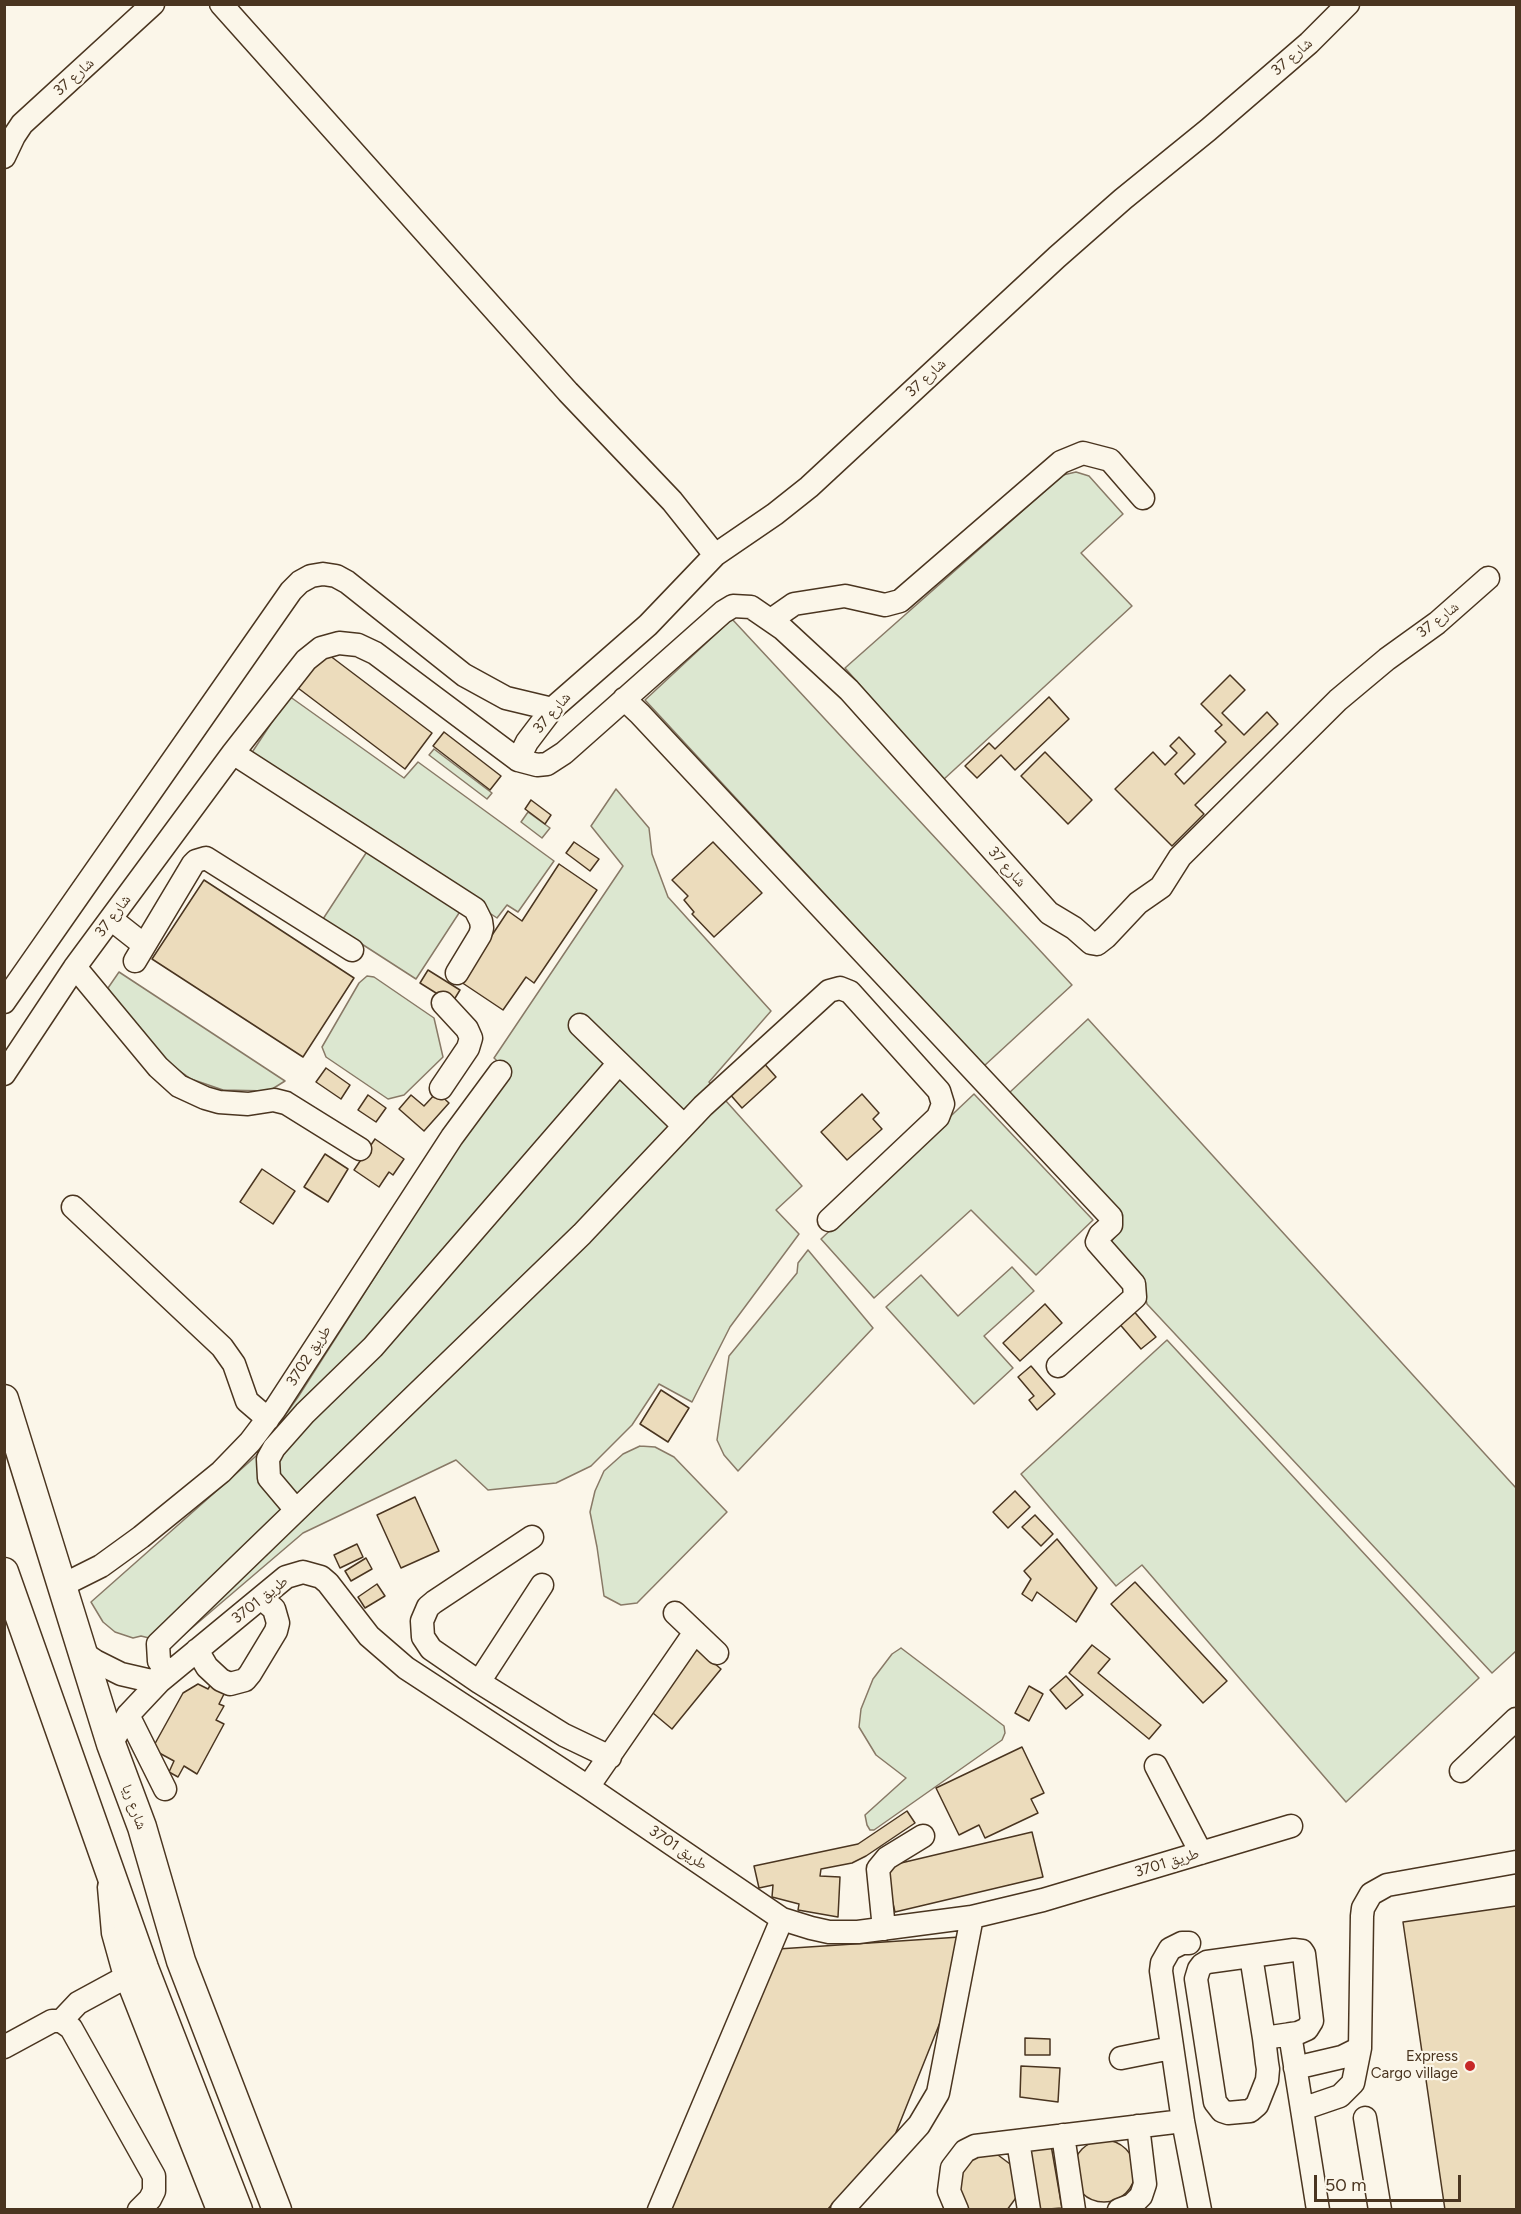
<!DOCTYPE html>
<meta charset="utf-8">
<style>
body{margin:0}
#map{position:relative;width:1521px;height:2214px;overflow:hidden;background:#fbf6e9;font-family:Figtree,sans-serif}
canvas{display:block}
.frame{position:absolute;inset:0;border:6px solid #4a3520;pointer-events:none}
.scale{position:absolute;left:1314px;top:2175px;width:147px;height:27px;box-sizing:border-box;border:3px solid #4a3520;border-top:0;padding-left:8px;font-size:18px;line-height:21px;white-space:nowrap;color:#4a3520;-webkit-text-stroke:4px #fbf6e9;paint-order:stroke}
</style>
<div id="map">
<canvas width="1521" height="2214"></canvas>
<div class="frame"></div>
<div class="scale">50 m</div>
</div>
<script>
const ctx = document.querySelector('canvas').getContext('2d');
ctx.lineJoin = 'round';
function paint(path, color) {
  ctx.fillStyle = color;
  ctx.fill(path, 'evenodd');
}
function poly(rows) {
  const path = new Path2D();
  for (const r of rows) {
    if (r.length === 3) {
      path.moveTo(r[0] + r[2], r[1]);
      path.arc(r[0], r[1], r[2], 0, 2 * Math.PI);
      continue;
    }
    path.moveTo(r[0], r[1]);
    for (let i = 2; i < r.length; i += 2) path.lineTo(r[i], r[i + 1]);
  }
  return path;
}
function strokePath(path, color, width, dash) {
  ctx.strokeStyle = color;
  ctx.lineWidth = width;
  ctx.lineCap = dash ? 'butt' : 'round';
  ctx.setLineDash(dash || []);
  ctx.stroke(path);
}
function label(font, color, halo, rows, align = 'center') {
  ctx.font = font + ' Figtree,"Noto Naskh Arabic",sans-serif';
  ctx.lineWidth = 4.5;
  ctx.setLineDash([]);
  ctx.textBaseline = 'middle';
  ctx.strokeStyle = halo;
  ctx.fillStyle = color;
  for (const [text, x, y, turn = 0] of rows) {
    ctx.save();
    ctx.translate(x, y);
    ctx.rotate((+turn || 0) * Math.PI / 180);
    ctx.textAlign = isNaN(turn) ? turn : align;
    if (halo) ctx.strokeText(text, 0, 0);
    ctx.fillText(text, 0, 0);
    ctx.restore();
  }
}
const green = poly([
 [1076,472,1089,476,1123,514,1081,553,1132,606,943,780,845,668,1063,475,1076,472],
 [732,619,1072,985,984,1066,645,700,732,619],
 [289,696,404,778,418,762,554,861,518,912,507,905,497,918,251,754,289,696],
 [434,749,492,793,487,799,429,755,434,749],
 [616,789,649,828,652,854,668,897,771,1011,709,1082,802,1186,776,1210,799,1234,730,1327,692,1402,659,1384,632,1425,591,1466,556,1483,488,1490,456,1460,303,1533,173,1644,141,1636,133,1638,115,1632,103,1622,91,1602,256,1456,298,1397,507,1070,494,1058,623,866,591,826,616,789],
 [528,812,550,828,542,838,521,822,528,812],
 [368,850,461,910,416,979,323,919,368,850],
 [119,972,285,1081,269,1091,223,1090,191,1079,163,1059,121,1010,108,988,119,972],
 [367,976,374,977,434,1018,443,1057,404,1095,388,1099,326,1057,322,1047,359,983,367,976],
 [1088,1019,1516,1488,1516,1651,1492,1673,1147,1304,1140,1274,1111,1242,1122,1227,1009,1093,1088,1019],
 [974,1094,1093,1220,1036,1275,971,1210,874,1298,821,1239,974,1094],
 [808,1250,873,1328,738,1471,724,1455,717,1440,729,1356,797,1273,798,1263,808,1250],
 [1012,1267,1034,1291,984,1336,1013,1368,974,1404,886,1307,921,1275,958,1316,1012,1267],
 [1167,1340,1479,1678,1346,1802,1142,1565,1116,1586,1021,1474,1167,1340],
 [640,1446,655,1447,674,1457,727,1512,637,1603,621,1605,604,1596,597,1547,590,1512,595,1491,604,1471,623,1454,640,1446],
 [901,1648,1004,1726,1005,1733,1002,1740,874,1830,870,1830,867,1825,865,1815,906,1778,876,1755,859,1727,861,1709,873,1679,892,1654,901,1648]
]);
paint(green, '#dce7d0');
strokePath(green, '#887966', 1.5);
const building = poly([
 [325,652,432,733,405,769,298,688,325,652],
 [1230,675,1245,690,1222,713,1244,735,1267,712,1278,724,1195,805,1204,814,1172,846,1115,789,1153,752,1165,765,1177,753,1170,746,1179,737,1195,754,1175,774,1184,784,1226,742,1215,731,1222,725,1201,704,1230,675],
 [1049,697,1069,719,1015,770,1001,755,977,778,965,766,989,743,995,749,1049,697],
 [444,732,501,776,490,790,433,746,444,732],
 [1045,752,1092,800,1068,824,1021,776,1045,752],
 [531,800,551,815,545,824,525,809,531,800],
 [574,842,599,859,590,871,566,853,574,842],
 [713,842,762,893,714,937,692,914,694,912,684,900,688,896,672,880,713,842],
 [559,864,597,890,534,983,526,977,503,1010,461,982,508,911,522,921,559,864],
 [204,880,354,978,303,1057,152,959,204,880],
 [428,970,460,990,452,1003,420,983,428,970],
 [762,1061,776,1077,742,1108,728,1092,762,1061],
 [326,1068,350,1085,341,1099,316,1082,326,1068],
 [437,1092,449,1103,424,1131,399,1109,411,1095,424,1106,437,1092],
 [862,1094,879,1113,873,1119,882,1129,847,1160,821,1132,862,1094],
 [368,1095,386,1108,376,1122,358,1110,368,1095],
 [375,1139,404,1159,393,1175,389,1172,379,1187,354,1170,375,1139],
 [325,1154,348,1169,328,1202,304,1187,325,1154],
 [262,1169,295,1191,273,1224,240,1202,262,1169],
 [1045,1304,1062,1323,1020,1361,1003,1343,1045,1304],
 [1131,1308,1156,1337,1141,1349,1117,1321,1131,1308],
 [1031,1366,1055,1394,1037,1410,1029,1400,1034,1396,1018,1377,1031,1366],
 [661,1390,689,1408,668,1442,640,1424,661,1390],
 [1015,1491,1030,1507,1008,1528,993,1512,1015,1491],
 [415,1497,439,1551,401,1568,377,1515,415,1497],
 [1035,1515,1053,1534,1041,1546,1022,1527,1035,1515],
 [1057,1539,1097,1588,1076,1622,1037,1592,1032,1601,1022,1594,1031,1579,1024,1571,1057,1539],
 [357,1544,363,1557,340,1568,334,1555,357,1544],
 [366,1558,372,1569,351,1581,345,1571,366,1558],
 [1135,1582,1227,1681,1203,1703,1111,1604,1135,1582],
 [377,1584,385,1596,365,1608,358,1597,377,1584],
 [1092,1645,1110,1659,1098,1673,1161,1725,1149,1739,1069,1673,1092,1645],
 [696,1648,721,1669,672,1729,647,1708,696,1648],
 [1066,1676,1083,1695,1066,1709,1050,1690,1066,1676],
 [198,1684,208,1689,211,1684,225,1692,219,1704,224,1706,216,1720,224,1724,197,1774,184,1766,178,1777,169,1772,174,1761,152,1749,183,1693,198,1684],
 [1029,1686,1043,1694,1029,1721,1015,1713,1029,1686],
 [1022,1747,1044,1793,1031,1799,1038,1813,985,1838,979,1825,959,1835,936,1788,1022,1747],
 [907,1811,915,1823,866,1856,852,1863,821,1869,820,1876,840,1877,838,1917,798,1910,799,1904,772,1897,773,1885,759,1888,754,1866,858,1844,907,1811],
 [1032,1832,1043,1877,895,1912,884,1867,1032,1832],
 [1516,1906,1516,2210,1445,2210,1403,1922,1516,1906],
 [960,1937,943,2015,895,2135,827,2210,665,2210,778,1949,960,1937],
 [1025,2038,1050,2039,1050,2055,1025,2055,1025,2038],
 [1021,2066,1060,2068,1058,2102,1020,2097,1021,2066],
 [1104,2171,31],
 [1051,2145,1062,2208,1035,2210,1024,2149,1051,2145],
 [989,2153,998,2155,1014,2167,1018,2195,1007,2210,970,2210,963,2203,959,2194,959,2175,970,2159,989,2153]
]);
paint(building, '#ecdcbc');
strokePath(building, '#4a3520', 1.5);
const minor = poly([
 [221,4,568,392,672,501,715,555],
 [4,157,14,136,22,124,153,4],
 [771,620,794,604,845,596,885,605,900,601,1061,462,1083,453,1110,460,1143,498],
 [624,699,640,714,1111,1217,1111,1225,1100,1235,1097,1242,1134,1284,1135,1297,1058,1366],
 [233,753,475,909,481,921,482,928,480,935,457,973],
 [518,760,527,742,552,709,648,625,715,555,775,514,809,487,1057,257,1123,199,1208,130,1309,43,1348,4],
 [111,919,144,945],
 [135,961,193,864,196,861,206,858,352,950],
 [75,967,158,1067,179,1086,205,1098,219,1102,248,1104,274,1100,286,1103,360,1149],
 [4,1002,291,591,300,582,311,576,323,574,336,576,347,582,464,675,506,698,552,709],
 [580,1025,684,1126],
 [4,1074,75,967,233,753,306,660,321,648,339,643,358,645,375,653,518,760,537,765,547,764,564,753,723,612,733,606,751,607,783,629,849,690,1049,913,1074,928,1091,943,1097,944,1106,937,1138,903,1161,887,1180,857,1338,700,1387,659,1437,623,1488,578],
 [441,1088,468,1048,471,1038,467,1029,443,1003],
 [73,1207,222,1347,234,1364,247,1401,268,1419],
 [296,1510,269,1478,268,1459,274,1448,305,1413,373,1347,619,1063],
 [532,1537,434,1602,428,1607,422,1621,423,1637,431,1649,479,1682,564,1735,610,1757],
 [63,1585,101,1566,141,1537,221,1472,250,1442,275,1409,452,1137,500,1072],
 [675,1613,717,1653],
 [197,1650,207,1667,221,1680,230,1684,245,1680,250,1674,276,1631,278,1623,274,1609,261,1598],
 [83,1653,95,1661,121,1674,147,1680,160,1681],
 [168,1674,159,1661,158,1644,582,1234,703,1106,829,991,840,988,850,992,939,1091,943,1104,938,1117,829,1220],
 [479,1682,542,1585],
 [128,1715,165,1789],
 [111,1744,128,1715,160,1681,286,1577,303,1572,321,1577,328,1583,369,1636,406,1668,588,1787,782,1919,811,1928,829,1932,858,1932,972,1917,1043,1900,1291,1826],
 [1156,1766,1201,1853],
 [1461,1771,1516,1719],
 [588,1787,695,1632],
 [109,1887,113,1933,123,1969,218,2210],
 [884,1929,878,1869,887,1858,923,1836],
 [1189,1943,1182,1943,1170,1949,1162,1963,1161,1971,1183,2121,1200,2210],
 [1251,1956,1264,2038,1267,2063,1268,2069,1267,2080,1257,2105,1250,2111,1228,2113,1222,2111,1215,2102,1196,1979,1199,1969,1202,1965,1207,1962,1294,1950,1302,1951,1304,1954,1312,2021,1307,2029,1298,2033,1264,2038],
 [61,2021,78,2003,137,1971],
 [1290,2034,1318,2210],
 [4,2047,52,2021,61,2021,71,2028,154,2176,154,2191,150,2199,139,2210],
 [1121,2058,1171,2048],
 [1295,2068,1342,2057,1360,2048],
 [1302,2109,1340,2096,1353,2083,1360,2048,1362,1916,1363,1908,1371,1894,1387,1885,1516,1862],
 [1365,2118,1380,2210],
 [1063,2135,1074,2210],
 [1018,2141,1029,2210],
 [659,2210,782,1919],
 [842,2210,919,2125,938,2093,972,1917],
 [957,2210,949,2191,952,2168,965,2151,975,2146,1183,2121],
 [1119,2210,1132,2205,1141,2196,1145,2184,1138,2126]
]);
const major = poly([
 [4,1399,111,1744,142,1827,181,1961,277,2210],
 [4,1572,144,1968,238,2210]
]);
strokePath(minor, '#4a3520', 25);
strokePath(major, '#4a3520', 31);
strokePath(minor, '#fbf6e9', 22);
strokePath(major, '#fbf6e9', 28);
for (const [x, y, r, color] of [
 [1470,2066,6,"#c62828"]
]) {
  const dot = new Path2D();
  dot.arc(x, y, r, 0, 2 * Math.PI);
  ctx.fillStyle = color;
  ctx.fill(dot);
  strokePath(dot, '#fbf6e9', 2);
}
label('15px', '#4a3520', '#fbf6e9', [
 ["شارع 37",1292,57,-41],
 ["شارع 37",74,77,-42],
 ["شارع 37",926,378,-43],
 ["شارع 37",1438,620,-38],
 ["شارع 37",552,713,-49],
 ["شارع 37",1007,867,48],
 ["شارع 37",113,916,-53],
 ["طريق 3702",309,1356,-57],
 ["طريق 3701",260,1600,-38],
 ["شارع ريا",134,1807,70],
 ["طريق 3701",678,1848,34],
 ["طريق 3701",1167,1863,-17]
]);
label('15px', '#4a3520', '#fbf6e9', [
 ["Express",1458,2057],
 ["Cargo village",1458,2074]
], 'right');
</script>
